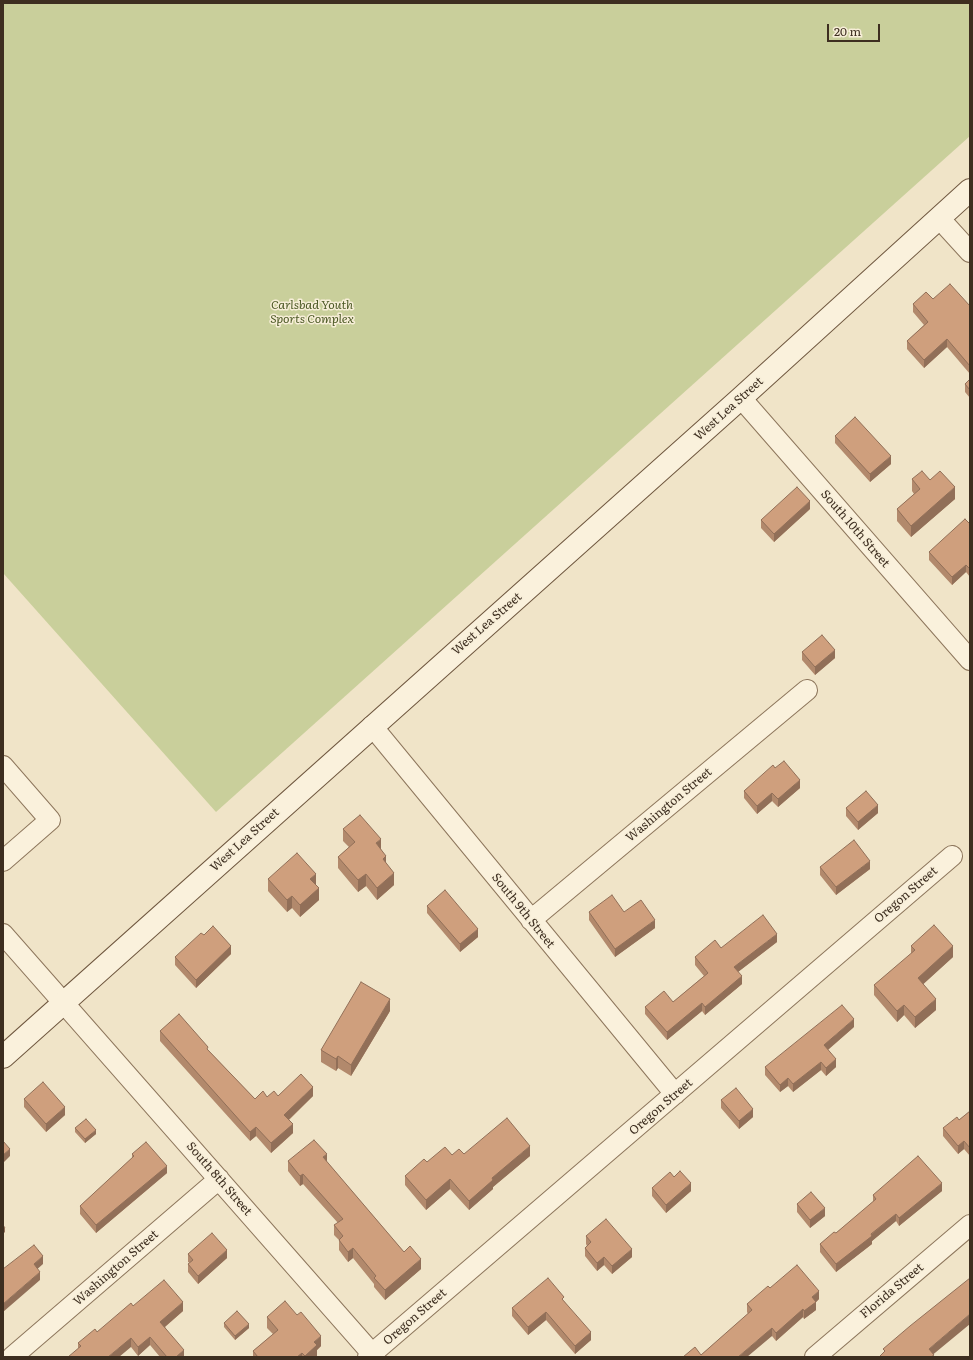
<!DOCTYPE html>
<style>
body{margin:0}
#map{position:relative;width:973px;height:1360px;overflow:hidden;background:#f0e4c8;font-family:Literata,serif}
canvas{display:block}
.frame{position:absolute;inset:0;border:4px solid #3d2e20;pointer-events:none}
.scale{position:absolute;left:827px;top:24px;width:53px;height:18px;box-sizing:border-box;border:2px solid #3d2e20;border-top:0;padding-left:5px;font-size:12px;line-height:14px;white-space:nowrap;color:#3d2e20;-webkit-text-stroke:3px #f7eed8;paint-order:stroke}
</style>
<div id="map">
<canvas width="973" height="1360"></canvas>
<div class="frame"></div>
<div class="scale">20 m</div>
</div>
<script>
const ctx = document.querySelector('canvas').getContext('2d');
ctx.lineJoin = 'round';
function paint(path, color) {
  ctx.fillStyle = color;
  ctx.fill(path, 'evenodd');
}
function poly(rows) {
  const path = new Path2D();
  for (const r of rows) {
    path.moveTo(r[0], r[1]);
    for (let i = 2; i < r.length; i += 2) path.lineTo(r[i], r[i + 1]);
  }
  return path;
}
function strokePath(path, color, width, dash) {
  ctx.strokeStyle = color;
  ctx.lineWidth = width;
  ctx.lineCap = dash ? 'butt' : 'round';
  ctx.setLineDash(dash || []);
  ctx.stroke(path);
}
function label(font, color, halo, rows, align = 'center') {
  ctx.font = font + ' Literata,serif';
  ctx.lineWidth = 3;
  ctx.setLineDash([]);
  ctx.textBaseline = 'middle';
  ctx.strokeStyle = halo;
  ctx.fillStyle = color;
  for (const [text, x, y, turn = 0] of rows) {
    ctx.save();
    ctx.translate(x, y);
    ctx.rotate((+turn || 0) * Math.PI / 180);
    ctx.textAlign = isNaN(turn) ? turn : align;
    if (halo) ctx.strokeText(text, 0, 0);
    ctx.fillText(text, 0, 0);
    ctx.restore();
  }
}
paint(poly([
 [3,3,970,3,970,136,216,812,3,573]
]), '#c9cf9b');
const street = poly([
 [939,218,970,252],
 [741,398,970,660],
 [372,726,675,1094],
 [3,766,50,820,3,861],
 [531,920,807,690],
 [3,934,375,1357],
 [12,1357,219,1179],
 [368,1357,952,856],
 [815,1357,970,1225]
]);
const secondary = poly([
 [3,1057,741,398,970,190]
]);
strokePath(street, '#8d765c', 22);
strokePath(secondary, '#6f573f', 24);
strokePath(street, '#faf1dc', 20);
strokePath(secondary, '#faf1dc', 22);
paint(poly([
 [933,299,970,306,970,374,947,347,924,368,907,349,907,341,924,325,913,312,913,304],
 [970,379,970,398,965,392,965,384],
 [835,436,891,464,870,482,835,443],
 [912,479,930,480,955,499,911,537,897,521,897,509,914,494,912,491],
 [810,509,774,542,761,528,761,520],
 [970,524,970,577,966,572,952,585,929,560,929,552],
 [802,652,835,658,815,675,802,660],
 [775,768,800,788,778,807,772,801,757,814,744,798,744,791],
 [846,808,878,813,858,830,846,816],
 [343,829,381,849,394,885,377,900,366,886,358,892,338,868,338,857,349,847,343,841],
 [820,867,870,869,836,895,820,875],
 [268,879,316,886,319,900,300,917,292,908,287,912,268,891],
 [427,906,478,937,460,952,427,913],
 [589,912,624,912,655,928,615,957,589,920],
 [204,935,231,954,196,988,175,965,175,957],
 [777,942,738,972,742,984,705,1015,702,1011,667,1040,645,1014,645,1007,673,1002,704,976,695,965,695,957,721,948],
 [911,946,953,957,923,984,936,1010,915,1028,904,1015,897,1022,874,995,874,985,911,954],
 [390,1011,351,1076,338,1068,336,1071,321,1062,321,1050],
 [854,1027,828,1050,836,1067,826,1076,821,1070,793,1092,788,1086,780,1092,765,1075,765,1067],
 [160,1031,208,1050,255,1099,267,1097,278,1096,313,1096,289,1120,293,1133,271,1153,256,1136,250,1141,160,1041],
 [24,1099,65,1115,46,1132,24,1107],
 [721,1100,753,1117,739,1129,721,1108],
 [970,1111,970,1156,964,1149,958,1154,943,1136,943,1128,959,1120],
 [75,1128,96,1134,85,1143,75,1132],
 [132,1154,167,1173,96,1233,80,1214,80,1206,132,1158],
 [464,1154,530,1156,493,1187,493,1189,469,1210,450,1189,426,1210,405,1185,405,1176,427,1162,452,1155],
 [288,1161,327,1162,404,1252,421,1269,385,1300,374,1287,374,1284,353,1258,348,1262,339,1250,339,1240,334,1235,334,1225,338,1223,303,1184,300,1186,288,1171],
 [674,1177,691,1191,666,1213,652,1196,652,1188],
 [942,1191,899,1226,896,1221,872,1241,872,1244,836,1272,820,1252,820,1244,836,1233,873,1202,873,1195],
 [797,1204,825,1216,810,1228,797,1212],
 [586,1236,632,1257,612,1274,604,1265,597,1271,585,1256,585,1248,587,1246,586,1244],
 [188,1254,227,1258,198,1284,188,1272,188,1264,190,1263,188,1262],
 [770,1288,819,1299,816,1302,816,1310,804,1319,803,1317,776,1341,772,1336,701,1355,748,1314,747,1312,747,1304],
 [564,1301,591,1340,575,1354,546,1320,528,1335,512,1316,512,1308],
 [133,1306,183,1311,165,1327,184,1357,160,1357,150,1345,138,1356,131,1347,78,1348,78,1343,97,1332],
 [267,1317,321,1346,317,1350,317,1356,315,1357,253,1357,253,1351,273,1334,267,1328],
 [224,1323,249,1328,235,1340,224,1327]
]), '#b2896c');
paint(poly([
 [947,339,947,347,924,368,924,360],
 [891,456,891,464,870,482,870,474],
 [955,487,955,499,911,537,911,526],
 [810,501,810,509,774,542,774,534],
 [966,565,966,572,952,585,952,577],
 [835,650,835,658,815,675,815,667],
 [800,780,800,788,778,807,778,799],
 [772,793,772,801,757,814,757,806],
 [878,805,878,813,858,830,858,822],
 [381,839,381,851,376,843],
 [386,856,386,868,383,859],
 [870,861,870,869,836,895,836,887],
 [394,873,394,885,377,900,377,888],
 [316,874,316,886,310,891,310,879],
 [366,874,366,886,358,892,358,880],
 [319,888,319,900,300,917,300,905],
 [292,896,292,908,287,912,287,900],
 [655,920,655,928,615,957,615,949],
 [478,929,478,937,460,952,460,944],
 [777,934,777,942,734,975,734,967],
 [231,946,231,954,196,988,196,980],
 [953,946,953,957,918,989,918,978],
 [742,976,742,984,705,1015,705,1007],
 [390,999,390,1011,351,1076,351,1065],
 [936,999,936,1010,915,1028,915,1017],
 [702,1003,702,1011,667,1040,667,1032],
 [904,1005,904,1015,897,1022,897,1011],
 [854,1019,854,1027,824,1053,824,1045],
 [338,1056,338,1068,336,1071,336,1059],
 [836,1059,836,1067,826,1076,826,1068],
 [821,1062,821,1070,793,1092,793,1084],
 [788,1078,788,1086,780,1092,780,1085],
 [313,1087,313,1096,284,1124,284,1115],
 [65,1107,65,1115,46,1132,46,1124],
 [753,1109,753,1117,739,1129,739,1121],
 [293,1124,293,1133,271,1153,271,1143],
 [256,1127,256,1136,250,1141,250,1132],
 [96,1130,96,1134,85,1143,85,1139],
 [964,1141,964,1149,958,1154,958,1146],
 [530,1146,530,1156,493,1187,493,1189,469,1210,469,1201,492,1178],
 [10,1149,10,1156,3,1163,3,1155],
 [327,1154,327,1164,323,1157],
 [167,1166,167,1173,96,1233,96,1225],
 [303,1174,303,1184,300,1186,300,1176],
 [450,1179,450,1189,426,1210,426,1200],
 [691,1183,691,1191,666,1213,666,1205],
 [942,1183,942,1191,899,1226,899,1218],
 [825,1208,825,1216,810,1228,810,1220],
 [896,1214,896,1221,872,1241,872,1244,836,1272,836,1264],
 [5,1228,5,1232,3,1234,3,1230],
 [353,1248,353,1258,348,1262,348,1252],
 [632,1249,632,1257,612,1274,612,1266],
 [227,1250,227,1258,198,1284,198,1276],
 [43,1256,43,1264,34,1272,34,1264],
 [604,1257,604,1265,597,1271,597,1263],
 [421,1259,421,1269,385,1300,385,1290],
 [40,1272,40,1280,3,1312,3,1304],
 [819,1291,819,1299,816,1302,816,1310,804,1319,804,1311,812,1297],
 [183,1302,183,1311,160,1331,160,1322],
 [803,1309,803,1317,776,1341,776,1333],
 [546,1312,546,1320,528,1335,528,1327],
 [970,1314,970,1324,930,1357,929,1349],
 [249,1324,249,1328,235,1340,235,1336],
 [772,1328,772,1336,747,1357,738,1357],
 [591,1332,591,1340,575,1354,575,1346],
 [321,1336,321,1346,317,1350,317,1356,315,1357,305,1357,305,1356,314,1342],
 [150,1337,150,1345,138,1356,138,1347],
 [131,1338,131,1347,119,1357,108,1357],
 [184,1350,184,1357,176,1357],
 [302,1353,302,1357,297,1357]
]), '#916f58');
const building = poly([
 [950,284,970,306,970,366,947,339,924,360,907,341,928,322,913,304,926,292,933,299,950,284],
 [970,379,970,390,965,384,970,379],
 [855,417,891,456,870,474,835,436,855,417],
 [922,471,930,480,940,471,955,487,911,526,897,509,920,489,912,479,922,471],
 [797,487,810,501,774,534,761,520,797,487],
 [965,519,970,524,970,569,966,565,952,577,929,552,965,519],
 [822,635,835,650,815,667,802,652,822,635],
 [784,761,800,780,778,799,772,793,757,806,744,791,773,765,775,768,784,761],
 [866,791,878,805,858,822,846,808,866,791],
 [360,815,381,839,376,843,386,856,383,859,394,873,377,888,366,874,358,880,338,857,355,842,343,829,360,815],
 [854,840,870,861,836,887,820,867,854,840],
 [297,853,316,874,310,879,319,888,300,905,292,896,287,900,268,879,297,853],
 [445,890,478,929,460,944,427,906,445,890],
 [612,895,624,912,641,900,655,920,615,949,589,912,612,895],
 [763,915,777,934,734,967,742,976,705,1007,702,1003,667,1032,645,1007,664,991,673,1002,708,973,695,957,715,940,721,948,763,915],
 [934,925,953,946,918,978,936,999,915,1017,904,1005,897,1011,874,985,915,950,911,946,934,925],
 [213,926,231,946,196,980,175,957,201,933,204,935,213,926],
 [361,982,390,999,351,1065,338,1056,336,1059,321,1050,361,982],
 [842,1005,854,1019,824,1045,836,1059,826,1068,821,1062,793,1084,788,1078,780,1085,765,1067,842,1005],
 [179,1014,208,1047,207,1049,255,1099,263,1091,267,1097,274,1091,278,1096,301,1074,313,1087,284,1115,293,1124,271,1143,256,1127,250,1132,160,1031,179,1014],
 [43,1082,65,1107,46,1124,24,1099,43,1082],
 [736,1088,753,1109,739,1121,721,1100,736,1088],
 [970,1111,970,1148,964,1141,958,1146,943,1128,957,1117,959,1120,970,1111],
 [507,1118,530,1146,492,1178,493,1180,469,1201,450,1179,426,1200,405,1176,424,1159,427,1162,445,1147,452,1155,459,1149,464,1154,507,1118],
 [86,1119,96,1130,85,1139,75,1128,86,1119],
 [314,1140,327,1154,323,1157,404,1252,410,1246,421,1259,385,1290,374,1278,376,1276,353,1248,348,1252,339,1240,343,1236,334,1225,343,1219,303,1174,300,1176,288,1161,314,1140],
 [3,1141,10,1149,3,1155,3,1141],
 [146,1142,167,1166,96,1225,80,1206,134,1156,132,1154,146,1142],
 [918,1156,942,1183,899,1218,896,1214,871,1234,872,1236,836,1264,820,1244,834,1232,836,1233,876,1199,873,1195,918,1156],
 [680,1171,691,1183,666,1205,652,1188,670,1172,674,1177,680,1171],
 [811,1192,825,1208,810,1220,797,1204,811,1192],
 [606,1219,632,1249,612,1266,604,1257,597,1263,585,1248,591,1242,586,1236,606,1219],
 [3,1225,5,1228,3,1230,3,1225],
 [212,1233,227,1250,198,1276,188,1264,193,1260,188,1254,212,1233],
 [34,1245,43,1256,34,1264,40,1272,3,1304,3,1269,34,1245],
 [797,1265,819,1291,812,1297,816,1302,804,1311,803,1309,776,1333,772,1328,738,1357,683,1357,695,1347,701,1355,752,1310,747,1304,768,1286,770,1288,797,1265],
 [548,1278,564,1297,562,1299,591,1332,575,1346,546,1312,528,1327,512,1308,548,1278],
 [970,1278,970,1314,929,1349,934,1355,931,1357,879,1357,885,1351,883,1349,910,1326,970,1278],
 [164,1280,183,1302,160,1322,184,1350,176,1357,167,1357,150,1337,138,1347,131,1338,108,1357,68,1357,81,1346,78,1343,95,1329,97,1332,131,1303,133,1306,164,1280],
 [285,1301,297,1315,301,1312,321,1336,314,1342,317,1345,305,1356,302,1353,297,1357,258,1357,253,1351,278,1330,267,1317,285,1301],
 [237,1311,249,1324,235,1336,224,1323,237,1311]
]);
paint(building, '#cf9f7d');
strokePath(building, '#916f58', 1);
label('italic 12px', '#4d5a26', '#f7eed8', [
 ["Carlsbad Youth",312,305],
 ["Sports Complex",312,319]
]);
label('12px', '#3d2e20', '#f7eed8', [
 ["West Lea Street",729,409,-42],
 ["South 10th Street",855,529,49],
 ["West Lea Street",487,624,-41],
 ["Washington Street",669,805,-40],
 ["West Lea Street",245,840,-42],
 ["Oregon Street",906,895,-41],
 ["South 9th Street",523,911,51],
 ["Oregon Street",661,1107,-41],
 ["South 8th Street",219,1179,49],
 ["Washington Street",116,1268,-41],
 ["Florida Street",892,1291,-40],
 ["Oregon Street",415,1317,-41]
]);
</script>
